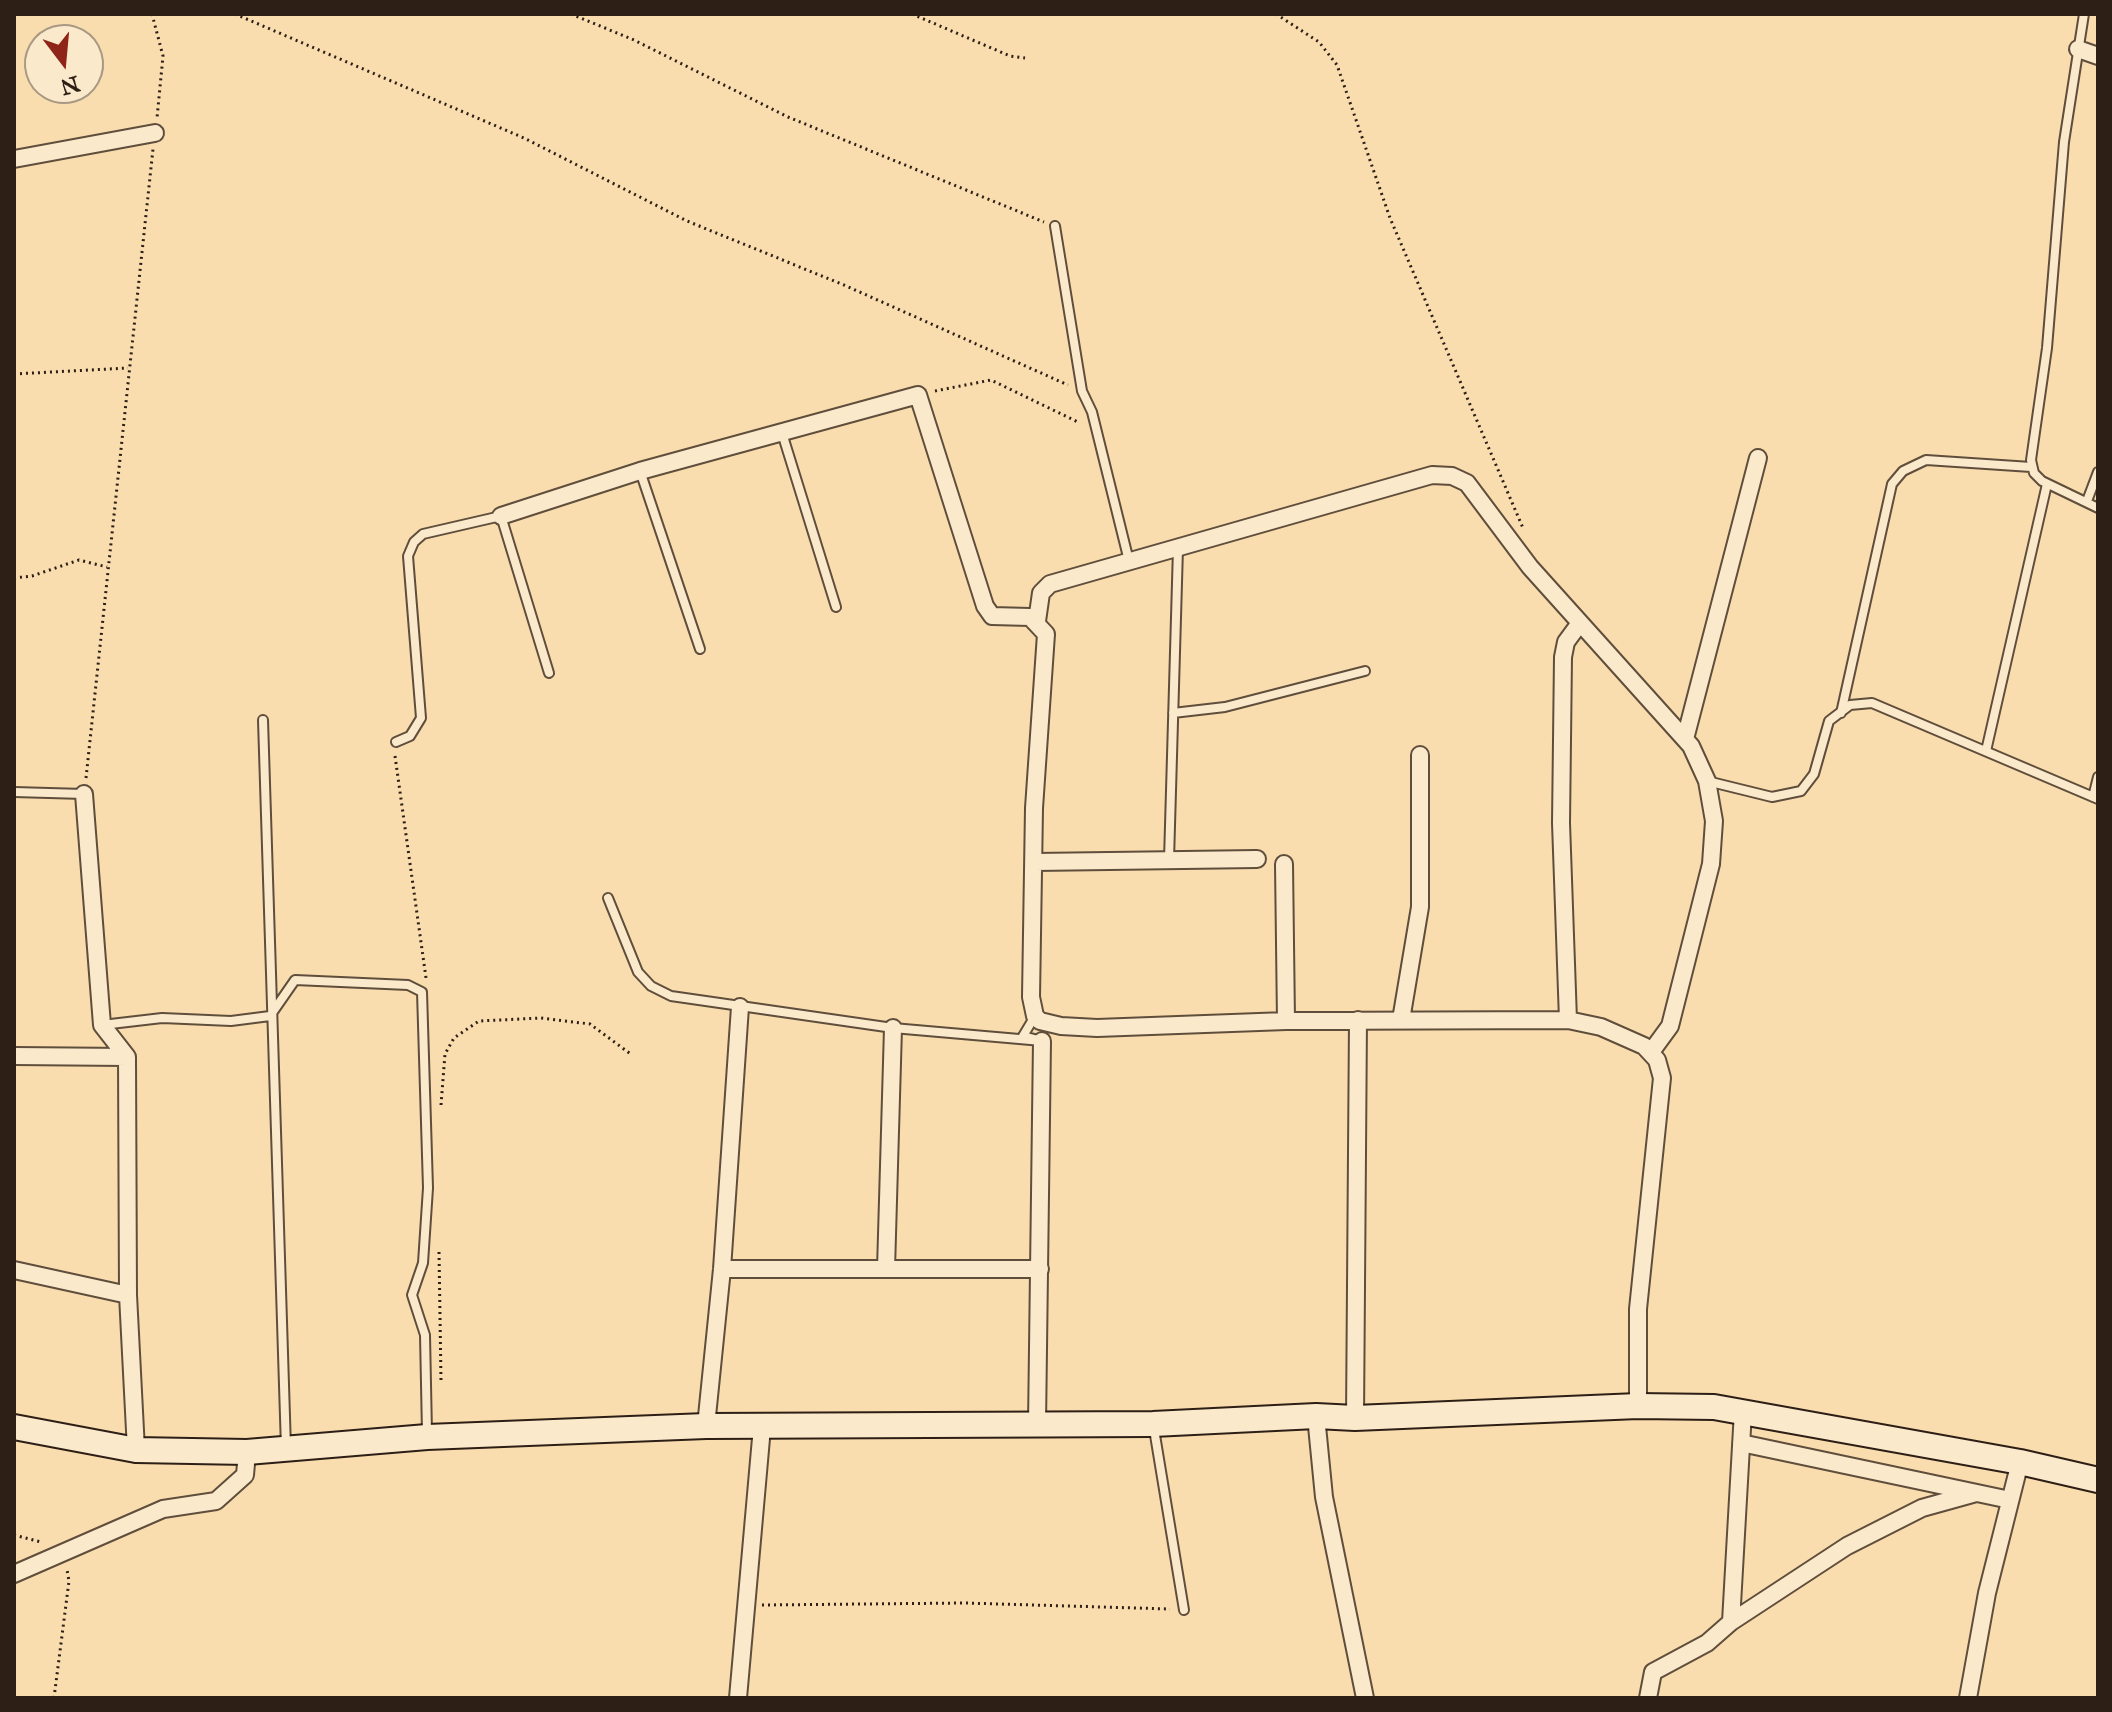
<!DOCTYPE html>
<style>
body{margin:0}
#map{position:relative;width:2112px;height:1712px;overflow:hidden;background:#f9ddaf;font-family:"IM FELL Great Primer",serif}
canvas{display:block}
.frame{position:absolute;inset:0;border:16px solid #2d1e16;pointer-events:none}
.north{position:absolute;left:24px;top:24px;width:80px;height:80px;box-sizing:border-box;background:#fbe9cb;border:2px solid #a99883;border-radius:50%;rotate:164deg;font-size:22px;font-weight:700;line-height:32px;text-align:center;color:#2d1e16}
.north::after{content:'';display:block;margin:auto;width:28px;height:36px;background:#8f2418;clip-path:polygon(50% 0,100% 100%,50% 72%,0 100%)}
</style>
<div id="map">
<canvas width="2112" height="1712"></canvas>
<div class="frame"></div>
<div class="north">N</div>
</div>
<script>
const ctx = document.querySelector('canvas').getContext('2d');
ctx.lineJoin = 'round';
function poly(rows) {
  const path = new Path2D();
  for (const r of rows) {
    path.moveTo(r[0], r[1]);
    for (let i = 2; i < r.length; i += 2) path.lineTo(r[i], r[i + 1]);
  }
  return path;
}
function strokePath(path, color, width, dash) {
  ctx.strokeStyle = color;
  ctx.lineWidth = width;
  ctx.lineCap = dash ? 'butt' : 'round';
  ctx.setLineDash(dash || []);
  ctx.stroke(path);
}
const lane = poly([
 [2084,14,2064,142,2047,348,2031,460,2034,473,2042,481,2098,508],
 [1055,226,1082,391,1092,412,1129,561],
 [782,433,836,607],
 [640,471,700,649],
 [2087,501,2098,472],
 [1173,713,1225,707,1365,671],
 [1841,713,1892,484,1903,471,1926,460,2031,467],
 [263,720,286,1448],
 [396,742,410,736,421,718,408,556,414,542,423,534,501,516,549,673],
 [1986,751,2047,484],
 [1707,781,1772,797,1801,791,1814,774,1829,721,1850,705,1872,703,2098,799],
 [14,792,84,794],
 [2093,797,2098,777],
 [1169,860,1178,548],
 [608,898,638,972,651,986,671,996,893,1028,1042,1041,1023,1036,1035,1016],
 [102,1025,162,1018,231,1021,270,1016,295,980,408,985,422,992,428,1188,423,1263,412,1295,425,1335,427,1433],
 [1154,1429,1184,1610]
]);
const street = poly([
 [2078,49,2098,56],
 [14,159,155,133],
 [501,516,640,471,918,395,985,606,992,616,1030,617,1046,634,1034,808,1031,997,1035,1016,1040,1021,1061,1026,1097,1028,1286,1021,1568,1020,1601,1027,1644,1046,1657,1060,1662,1078,1638,1309,1638,1406],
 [1037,621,1041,593,1050,584,1432,475,1452,476,1467,483,1530,567,1691,746,1707,781,1714,821,1711,864,1670,1026,1651,1052],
 [1685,739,1758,458],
 [84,794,102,1025,127,1057,128,1295,136,1450],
 [1035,862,1257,859],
 [1284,864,1286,1021],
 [1401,1020,1420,907,1420,755],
 [1568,1020,1561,823,1563,657,1566,642,1580,623],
 [14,1056,127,1057],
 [722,1269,1040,1269],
 [886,1269,893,1028],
 [14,1270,128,1295],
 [1316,1416,1324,1497,1365,1698],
 [1355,1418,1358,1020],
 [1037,1425,1042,1041],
 [706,1426,722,1269,740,1007],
 [1741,1443,2010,1500],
 [14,1574,163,1509,216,1501,245,1475,247,1452],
 [1731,1622,1743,1411],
 [738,1698,762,1427],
 [1648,1698,1653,1672,1707,1643,1731,1622,1847,1546,1922,1508,1976,1493],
 [1968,1698,1987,1593,2020,1462]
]);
const secondary = poly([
 [14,1427,136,1450,247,1452,427,1437,706,1426,1153,1424,1316,1416,1355,1418,1638,1406,1714,1407,2020,1462,2098,1480]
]);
strokePath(lane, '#604e3c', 12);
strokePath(street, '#604e3c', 20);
strokePath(secondary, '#2d1e16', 28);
strokePath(poly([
 [152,14,163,56,157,118],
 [235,14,524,138,687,221,844,285,1068,385],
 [571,14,634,40,788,117,1044,222],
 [912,14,1010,56,1025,58],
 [1276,14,1319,42,1337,65,1390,218,1523,528],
 [14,374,128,368],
 [935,391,991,380,1080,423],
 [14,578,32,576,79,560,107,567],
 [395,756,426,978],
 [86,778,153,149],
 [441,1105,445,1054,454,1038,479,1021,541,1018,590,1024,632,1055],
 [439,1252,441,1381],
 [14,1535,41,1542],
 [762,1605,965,1603,1170,1609],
 [54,1698,69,1581,67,1570]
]), '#2d1e16', 3, [2, 4]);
strokePath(lane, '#fbe9cb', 8);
strokePath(street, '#fbe9cb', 16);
strokePath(secondary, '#fbe9cb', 24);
</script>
